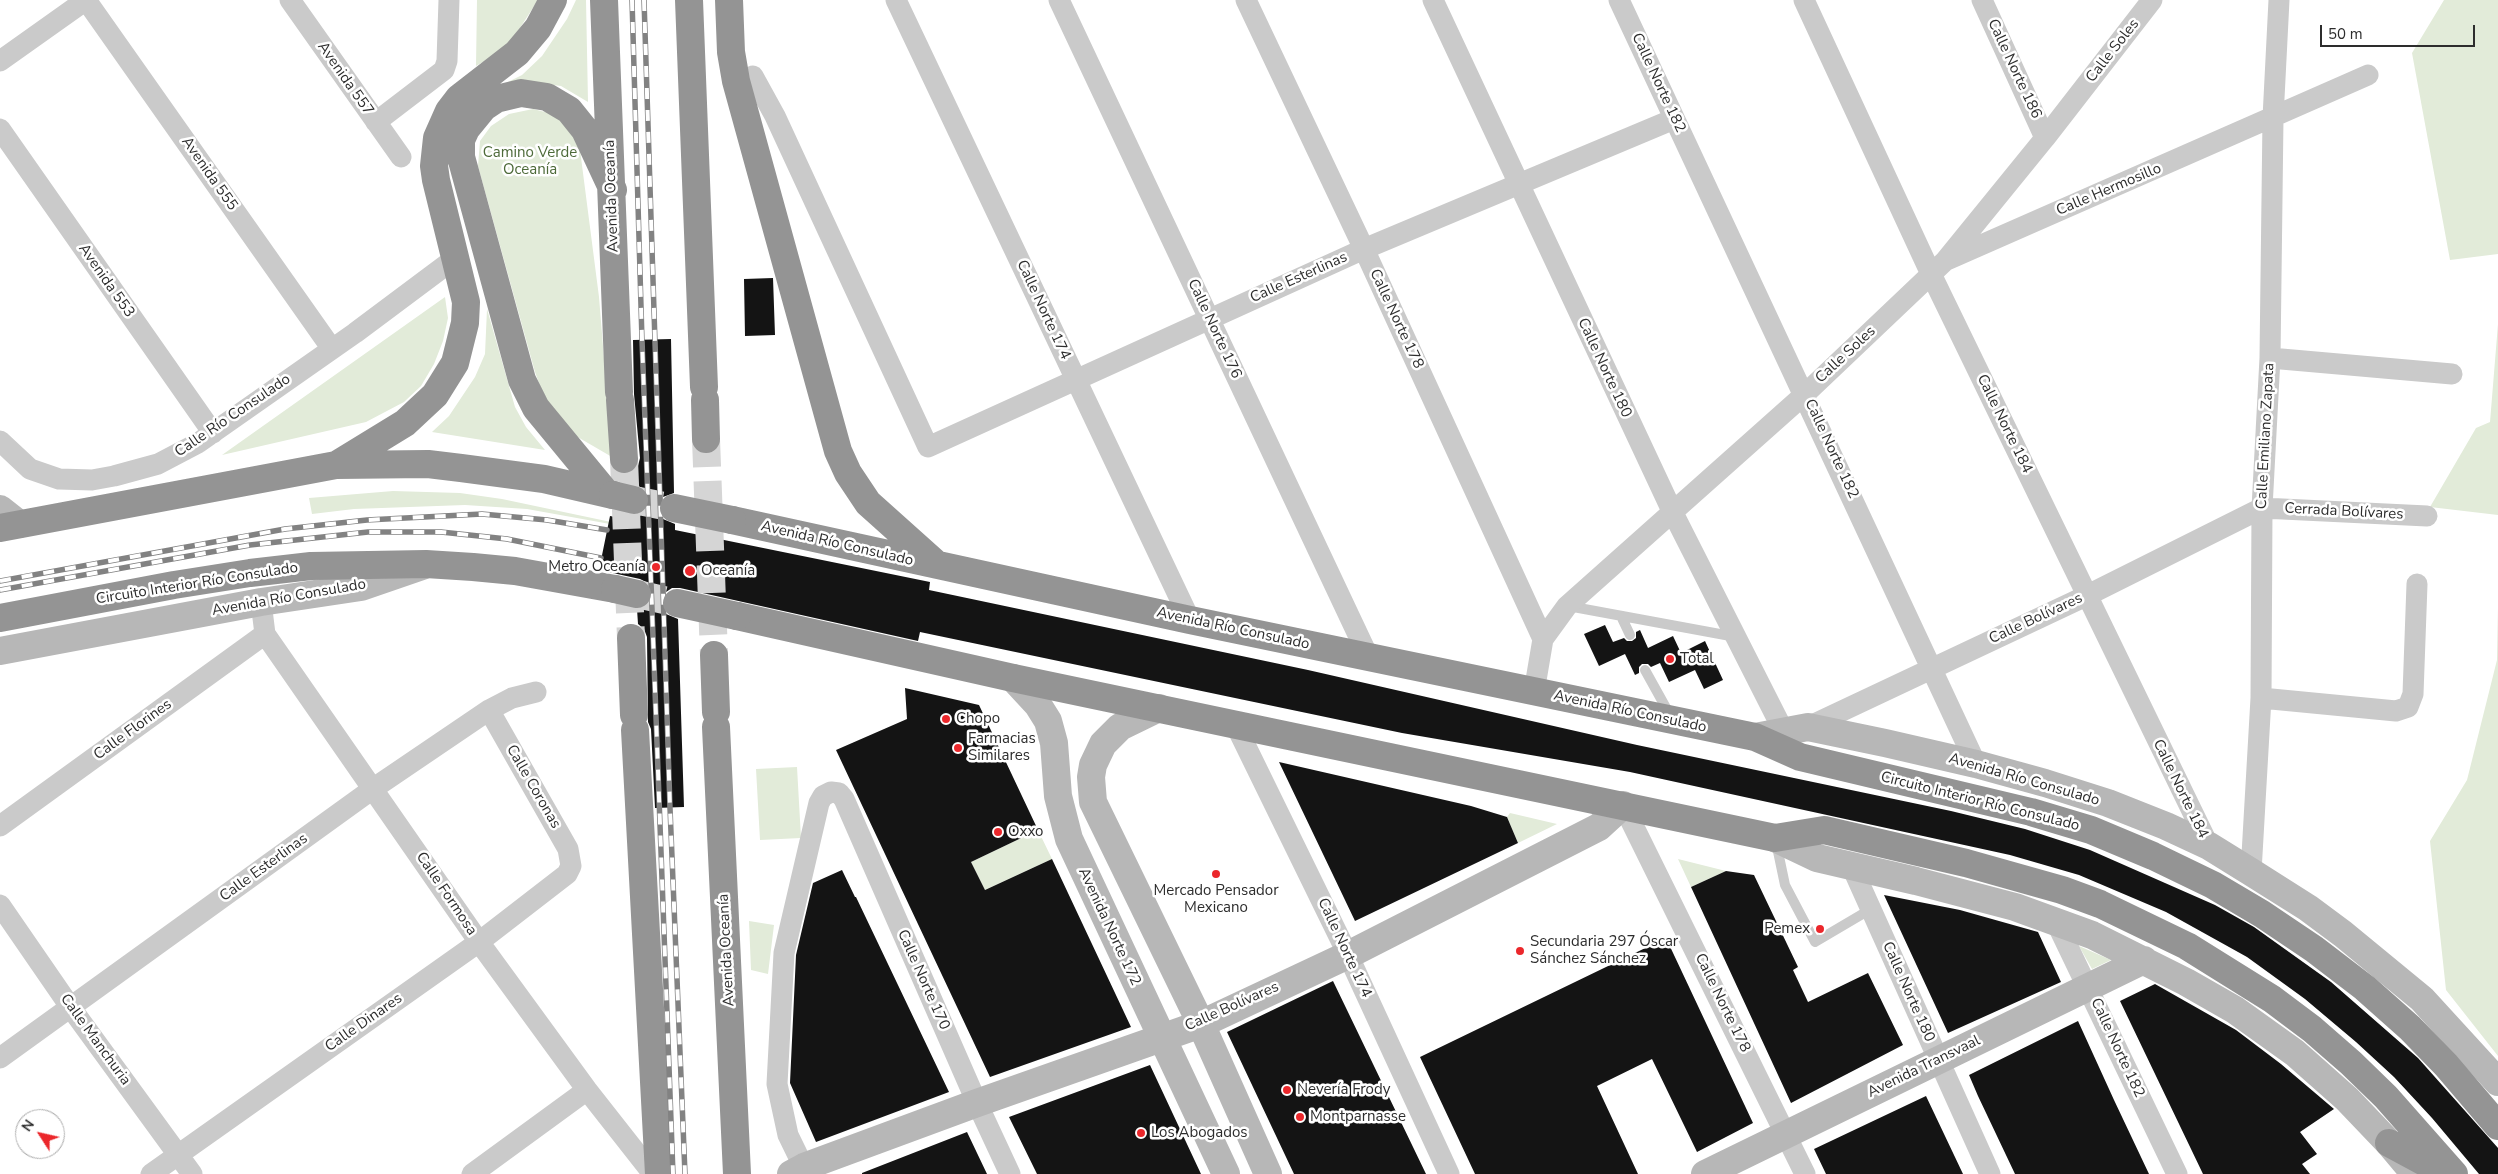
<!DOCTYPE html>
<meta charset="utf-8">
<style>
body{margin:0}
#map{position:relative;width:2498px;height:1174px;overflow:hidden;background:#fff;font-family:"Nunito Sans",sans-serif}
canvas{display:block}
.north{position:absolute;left:15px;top:1109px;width:50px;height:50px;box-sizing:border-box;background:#fff;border:1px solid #ababab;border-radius:50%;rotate:305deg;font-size:14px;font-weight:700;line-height:20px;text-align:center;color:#2d2d2d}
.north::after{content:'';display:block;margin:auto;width:18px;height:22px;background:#eb272b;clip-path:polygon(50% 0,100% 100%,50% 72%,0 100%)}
.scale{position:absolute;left:2320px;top:25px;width:155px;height:22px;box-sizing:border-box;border:2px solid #2d2d2d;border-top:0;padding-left:6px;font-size:15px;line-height:18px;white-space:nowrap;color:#2d2d2d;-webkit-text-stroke:4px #fff;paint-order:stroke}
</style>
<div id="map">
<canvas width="2498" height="1174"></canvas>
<div class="north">N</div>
<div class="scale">50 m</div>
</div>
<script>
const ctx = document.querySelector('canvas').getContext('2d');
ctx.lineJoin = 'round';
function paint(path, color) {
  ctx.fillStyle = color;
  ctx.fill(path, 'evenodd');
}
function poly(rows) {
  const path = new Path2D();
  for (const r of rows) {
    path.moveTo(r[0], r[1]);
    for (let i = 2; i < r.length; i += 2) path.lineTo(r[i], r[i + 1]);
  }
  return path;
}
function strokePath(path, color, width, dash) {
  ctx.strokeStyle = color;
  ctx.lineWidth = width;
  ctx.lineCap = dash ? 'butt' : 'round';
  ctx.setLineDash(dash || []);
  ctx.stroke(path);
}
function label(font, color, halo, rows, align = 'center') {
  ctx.font = font + ' "Nunito Sans",sans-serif';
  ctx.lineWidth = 5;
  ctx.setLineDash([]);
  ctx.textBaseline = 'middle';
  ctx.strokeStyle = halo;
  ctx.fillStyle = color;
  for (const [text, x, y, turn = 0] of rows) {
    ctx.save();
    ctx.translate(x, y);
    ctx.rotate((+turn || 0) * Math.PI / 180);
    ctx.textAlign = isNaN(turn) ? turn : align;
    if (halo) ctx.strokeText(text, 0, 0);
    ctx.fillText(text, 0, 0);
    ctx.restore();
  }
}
paint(poly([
 [477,0,538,0,518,31,502,51,476,66],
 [576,0,586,0,588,102,561,86,524,81,506,83,522,75,542,56,567,19],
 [2444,0,2498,0,2498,254,2450,260,2412,53],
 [533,109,553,114,569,125,579,142,599,297,612,457,569,432,544,397,535,372,478,166,480,141,491,126,509,114],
 [445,297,448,318,443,341,434,364,421,386,404,402,366,422,222,455],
 [487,309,515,407,526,427,545,450,432,432,449,416,475,377,485,354],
 [2498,324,2498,515,2430,507,2476,428,2490,422],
 [393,491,460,493,502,499,611,522,610,524,527,509,465,505,354,509,312,514,309,498],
 [2498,607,2498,1056,2446,990,2430,841,2467,780,2497,660],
 [797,767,801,838,760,840,756,769],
 [1510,813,1557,824,1518,843,1507,817],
 [1038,830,1052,859,985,890,971,862],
 [1678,859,1726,871,1691,887],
 [749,921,774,925,768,974,751,970],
 [2079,946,2111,960,2092,969]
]), '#e2ebd9');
paint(poly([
 [773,278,775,335,745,336,744,279],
 [671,339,674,493,663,497,659,505,659,513,663,519,675,524,675,530,930,582,929,590,1308,670,1637,745,1951,811,2025,829,2090,850,2215,905,2254,927,2331,982,2418,1058,2498,1148,2498,1174,2479,1174,2432,1118,2394,1077,2356,1042,2305,999,2247,957,2166,912,2079,875,2010,855,1630,772,1402,733,920,632,918,641,680,588,672,588,666,592,662,600,662,608,666,614,678,619,684,807,655,808,651,729,648,722,647,637,644,629,638,624,637,609,649,604,652,597,652,590,648,583,640,579,599,570,610,516,635,521,634,515,645,511,649,503,649,495,645,489,633,484,633,472,638,466,640,458,634,394,633,340],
 [1605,625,1613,642,1624,638,1627,641,1632,641,1636,638,1636,632,1640,630,1648,648,1673,636,1681,653,1705,641,1723,680,1704,689,1695,670,1669,682,1660,663,1651,667,1648,664,1642,664,1639,667,1639,673,1635,675,1625,654,1599,666,1584,634],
 [905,688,979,705,1038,830,971,862,985,890,1052,859,1131,1027,990,1077,836,750,907,719],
 [1279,762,1471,806,1507,817,1518,843,1355,921],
 [842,870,855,897,856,897,949,1092,816,1142,790,1083,796,955,813,883],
 [1726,871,1754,875,1798,967,1793,970,1808,1002,1868,973,1903,1045,1791,1103,1691,887],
 [1884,895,1960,910,2038,932,2061,982,1948,1033],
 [1666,938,1753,1123,1697,1152,1652,1059,1597,1086,1638,1174,1475,1174,1420,1057],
 [1333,981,1347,1010,1426,1174,1294,1174,1227,1032],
 [2155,984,2236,1030,2281,1064,2334,1109,2300,1132,2317,1154,2302,1164,2310,1174,2203,1174,2120,1001],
 [2078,1021,2114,1100,2149,1174,2015,1174,1978,1096,1969,1075],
 [1150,1065,1201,1174,1037,1174,1009,1117],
 [1926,1096,1963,1174,1826,1174,1814,1149],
 [967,1132,987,1174,862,1174,862,1173]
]), '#141414');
strokePath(poly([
 [706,439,714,655],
 [624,459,631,638],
 [634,500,674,508],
 [637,594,677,603]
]), '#d5d5d5', 28, [28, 14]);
strokePath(poly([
 [1568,606,1736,637],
 [1621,616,1630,635],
 [1645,670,1670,715],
 [1776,842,1785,885,1815,942,1871,909]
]), '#cacaca', 10);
strokePath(poly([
 [86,0,332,349],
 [290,0,401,157],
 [896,0,1190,620],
 [1059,0,1369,658],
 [1246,0,1364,249,1543,639],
 [1433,0,1673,513,1784,732],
 [1619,0,1976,764],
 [1804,0,1931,274,2209,846],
 [1982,0,2045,138],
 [0,61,86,0],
 [753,76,775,116,928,447,1364,249,1674,119],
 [376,122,444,70,447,61,449,0],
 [0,129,213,433],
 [1947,260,2368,75],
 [2270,358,2452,374],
 [0,441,30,469,59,479,92,480,114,476,158,464,198,443,355,333,446,265],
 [261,602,265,634,479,942,587,1090,653,1174],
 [1534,692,1543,639,1567,606,1805,394,1945,261,2045,138,2152,0],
 [2261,698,2396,711,2408,707,2413,694,2417,584],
 [1235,724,1348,955,1449,1174],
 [1808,727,2086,596,2262,508,2427,516],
 [1623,805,1805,1174],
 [0,826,265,634],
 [1851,865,1990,1174],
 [2251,872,2261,698,2262,508,2270,358,2273,118,2279,0],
 [0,905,71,1008,192,1174],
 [2056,922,2177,1174],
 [0,1058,374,788,489,710,512,698,536,692],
 [151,1174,479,942,567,874,571,866,568,849,489,710],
 [472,1174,587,1090],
 [807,1174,788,1135,777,1084,784,953,819,803,823,796,831,792,839,793,844,799,977,1103,1010,1174]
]), '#cacaca', 21);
strokePath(poly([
 [0,509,19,524],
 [0,651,261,602,361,587,422,566],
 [1013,678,1038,705,1048,721,1054,743,1058,796,1069,839,1226,1174],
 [1159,708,1120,727,1103,744,1093,765,1091,777,1093,802,1201,1024,1268,1174],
 [1755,737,1808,727,1885,743,1976,764,2045,783,2108,803,2166,826,2209,846,2251,872,2308,908,2343,934,2422,999,2498,1082],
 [1775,838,1817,858,1916,881,2015,907,2092,935,2186,982,2235,1010,2295,1053,2347,1099,2389,1143,2415,1174],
 [791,1174,804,1167,977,1103,1201,1024,1348,955,1599,827,1623,805],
 [1705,1174,2144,960]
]), '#b7b7b7', 28);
strokePath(poly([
 [604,0,619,392],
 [689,0,704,387],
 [729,0,731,52,736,81,838,451,848,473,868,503,935,563],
 [620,400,624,459],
 [705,400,706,439],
 [338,464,405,423,435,395,455,363,465,323,466,302,436,180,434,166,437,138,449,111,459,98,517,53,538,28,553,0],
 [606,493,536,408,522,380,461,157,461,140,466,129,484,107,496,99,521,93,547,97,569,110,585,130,613,190],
 [732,520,1190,620,1755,737,1800,757,2031,812,2091,830,2153,856,2213,885,2262,914,2314,949,2365,988,2410,1028,2446,1065,2498,1126],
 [0,528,336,465,428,464,461,468,544,479,613,495],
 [737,616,1013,678,1775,838,1824,830,1966,863,2062,890,2100,904,2187,946,2272,999,2312,1029,2351,1063,2386,1097,2454,1174],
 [0,618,174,585,250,573,311,566,426,564,473,567,515,571,615,589],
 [631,638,634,715],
 [714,655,716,712],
 [716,727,737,1174],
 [635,730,659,1174],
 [2389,1143,2445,1173]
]), '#949494', 28);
const rail = poly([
 [632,0,642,340,673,1174],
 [644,0,670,808,685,1174],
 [0,581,285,529,367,520,482,514,547,520,607,530],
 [0,590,250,545,368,532,441,532,507,539,601,558]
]);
strokePath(rail, '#828282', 5.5);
strokePath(rail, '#fff', 4, [11]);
strokePath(poly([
 [613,495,634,500],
 [674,508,732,520],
 [615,589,637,594],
 [677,603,737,616]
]), '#949494', 28);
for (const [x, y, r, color] of [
 [656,567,5,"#eb272b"],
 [690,571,6,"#eb272b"],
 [1670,659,5,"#eb272b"],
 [946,719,5,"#eb272b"],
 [958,748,5,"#eb272b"],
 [998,832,5,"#eb272b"],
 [1216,874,5,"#eb272b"],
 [1820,929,5,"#eb272b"],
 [1520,951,5,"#eb272b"],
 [1287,1090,5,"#eb272b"],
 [1300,1117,5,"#eb272b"],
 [1141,1133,5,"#eb272b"]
]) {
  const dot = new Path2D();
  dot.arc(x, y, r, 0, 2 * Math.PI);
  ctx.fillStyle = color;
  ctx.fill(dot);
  strokePath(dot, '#fff', 2);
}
label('15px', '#2d2d2d', '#fff', [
 ["Calle Soles",2113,51,-52],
 ["Calle Norte 186",2014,69,65],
 ["Avenida 557",345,79,55],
 ["Calle Norte 182",1658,83,65],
 ["Avenida 555",209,174,55],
 ["Calle Hermosillo",2109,190,-23],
 ["Avenida Oceanía",612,196,-92],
 ["Calle Esterlinas",1299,278,-24],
 ["Avenida 553",106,281,55],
 ["Calle Norte 174",1043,310,65],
 ["Calle Norte 178",1396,319,65],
 ["Calle Norte 176",1214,329,65],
 ["Calle Soles",1846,355,-43],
 ["Calle Norte 180",1604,368,65],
 ["Calle Río Consulado",233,416,-34],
 ["Calle Norte 184",2004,424,64],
 ["Calle Emiliano Zapata",2266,436,-87],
 ["Calle Norte 182",1831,449,65],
 ["Cerrada Bolívares",2344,512,3],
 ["Avenida Río Consulado",837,544,13],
 ["Circuito Interior Río Consulado",197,584,-9],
 ["Avenida Río Consulado",289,598,-10],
 ["Calle Bolívares",2036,619,-25],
 ["Avenida Río Consulado",1233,629,12],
 ["Avenida Río Consulado",1630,712,12],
 ["Calle Florines",133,730,-36],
 ["Avenida Río Consulado",2024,780,16],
 ["Calle Coronas",533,787,60],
 ["Calle Norte 184",2180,789,64],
 ["Circuito Interior Río Consulado",1980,802,14],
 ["Calle Esterlinas",264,868,-36],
 ["Calle Formosa",446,894,56],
 ["Avenida Norte 172",1109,927,65],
 ["Calle Norte 174",1344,948,65],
 ["Avenida Oceanía",727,950,-93],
 ["Calle Norte 170",923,980,66],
 ["Calle Norte 180",1908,992,66],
 ["Calle Norte 178",1722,1003,64],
 ["Calle Bolívares",1232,1007,-24],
 ["Calle Dinares",364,1023,-35],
 ["Calle Manchuria",95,1040,54],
 ["Calle Norte 182",2117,1048,65],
 ["Avenida Transvaal",1924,1067,-26]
]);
label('15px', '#4d6a39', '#fff', [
 ["Camino Verde",530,153],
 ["Oceanía",530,170]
]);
label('15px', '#2d2d2d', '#fff', [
 ["Metro Oceanía",646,567,"right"],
 ["Oceanía",701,571],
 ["Total",1680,659],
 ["Chopo",956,719],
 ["Farmacias",968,739],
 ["Similares",968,756],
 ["Oxxo",1008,832],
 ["Mercado Pensador",1216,891,"center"],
 ["Mexicano",1216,908,"center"],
 ["Pemex",1810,929,"right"],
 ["Secundaria 297 Óscar",1530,942],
 ["Sánchez Sánchez",1530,959],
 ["Nevería Frody",1297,1090],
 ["Montparnasse",1310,1117],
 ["Los Abogados",1151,1133]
], 'left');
</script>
